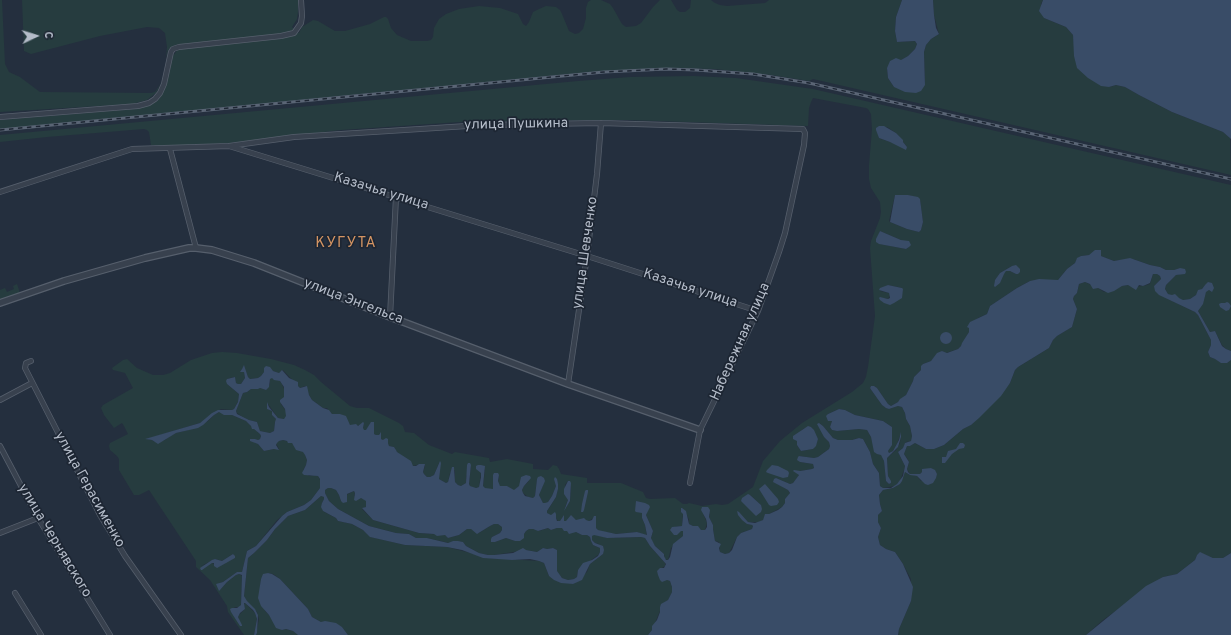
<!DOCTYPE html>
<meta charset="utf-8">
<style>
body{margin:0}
#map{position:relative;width:1231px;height:635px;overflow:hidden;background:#242f3e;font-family:Overpass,sans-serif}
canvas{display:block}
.north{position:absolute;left:16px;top:16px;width:40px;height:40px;-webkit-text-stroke:3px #1d2633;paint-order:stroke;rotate:86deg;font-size:11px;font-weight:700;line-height:16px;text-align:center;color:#b4bcc9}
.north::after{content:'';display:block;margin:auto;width:14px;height:18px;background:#b4bcc9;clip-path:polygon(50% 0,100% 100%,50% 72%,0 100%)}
</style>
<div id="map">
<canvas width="1231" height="635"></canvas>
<div class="north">С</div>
</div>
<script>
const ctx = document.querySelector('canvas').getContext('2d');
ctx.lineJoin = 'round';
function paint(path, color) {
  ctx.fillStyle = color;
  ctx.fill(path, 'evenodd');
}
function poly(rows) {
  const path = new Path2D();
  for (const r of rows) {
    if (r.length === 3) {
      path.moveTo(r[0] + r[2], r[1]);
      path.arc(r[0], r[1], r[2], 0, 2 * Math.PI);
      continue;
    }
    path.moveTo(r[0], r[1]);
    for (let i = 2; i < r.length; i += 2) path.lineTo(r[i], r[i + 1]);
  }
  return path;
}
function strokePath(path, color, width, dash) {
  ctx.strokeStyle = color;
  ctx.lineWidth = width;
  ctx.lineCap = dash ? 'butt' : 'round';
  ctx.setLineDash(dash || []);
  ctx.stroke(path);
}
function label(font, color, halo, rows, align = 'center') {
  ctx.font = font + ' Overpass,sans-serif';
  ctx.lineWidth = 3.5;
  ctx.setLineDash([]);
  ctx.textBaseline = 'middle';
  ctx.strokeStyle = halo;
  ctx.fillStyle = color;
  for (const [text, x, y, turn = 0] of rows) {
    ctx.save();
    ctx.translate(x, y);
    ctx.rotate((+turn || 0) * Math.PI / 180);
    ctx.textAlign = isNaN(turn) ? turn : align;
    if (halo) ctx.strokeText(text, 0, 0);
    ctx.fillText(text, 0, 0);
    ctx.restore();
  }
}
paint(poly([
 [0,0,2,0,5,64,9,72,20,77,40,92,151,93,155,92,161,83,156,93,147,100,132,104,0,112],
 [22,0,298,0,298,12,297,19,292,27,295,30,284,34,175,45,168,50,166,58,167,47,165,33,159,28,147,27,100,36,31,54,24,51],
 [591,0,601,0,610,4,613,8,622,24,626,27,636,26,641,23,653,7,660,0,671,0,677,10,680,12,685,12,690,8,691,0,711,0,715,3,720,5,727,6,765,3,769,0,902,0,896,17,895,31,897,42,915,41,917,44,915,49,908,56,887,68,888,78,894,87,925,85,924,52,926,45,931,39,939,34,934,15,933,0,1043,0,1041,4,1044,18,1066,27,1073,35,1074,42,1109,87,1116,85,1125,87,1139,95,1172,112,1223,132,1230,138,1231,175,813,79,809,81,771,75,714,69,661,68,590,72,0,129,0,120,136,109,150,105,157,101,160,98,167,83,173,56,178,49,184,48,292,36,297,32,299,33,302,27,313,20,318,21,335,31,345,31,370,24,384,17,386,17,388,19,391,28,397,35,411,41,427,41,431,40,433,37,434,28,439,19,446,14,459,9,479,6,500,8,518,14,523,24,526,26,529,22,533,12,539,9,546,6,556,7,560,10,562,14,569,31,575,34,579,33,583,29,586,18,586,8,588,2],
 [693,76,736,78,813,89,1231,185,1231,351,1226,349,1222,345,1215,331,1210,332,1198,311,1206,291,1209,290,1212,292,1205,285,1202,289,1196,295,1190,299,1183,300,1168,294,1165,289,1166,285,1176,275,1180,274,1180,268,1174,270,1166,270,1160,267,1150,265,1133,259,1114,261,1101,256,1100,250,1089,255,1081,256,1077,259,1075,263,1067,269,1058,280,1030,281,1017,288,990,306,987,314,978,318,969,328,969,332,961,346,958,349,946,353,942,351,931,361,923,364,921,370,914,377,913,381,906,395,898,402,891,406,888,404,877,388,874,386,871,386,870,388,882,405,889,409,898,406,902,407,905,413,906,419,910,426,912,436,911,441,906,442,903,448,898,452,905,466,904,470,900,481,895,486,883,488,880,486,879,473,873,464,870,452,863,439,859,438,852,440,838,440,833,438,823,426,819,423,824,437,829,442,830,446,829,449,818,457,814,458,799,456,800,462,813,464,814,468,812,469,800,471,794,471,799,474,798,477,793,483,790,484,776,478,774,482,788,490,790,494,785,499,785,503,782,507,769,514,766,514,763,520,759,522,748,522,744,518,747,524,752,525,753,526,752,529,741,533,737,537,729,553,725,554,720,552,719,542,715,541,713,529,713,525,709,517,710,514,703,513,707,523,705,530,701,530,698,527,693,526,689,524,689,520,686,513,683,514,682,526,675,527,683,531,683,536,671,548,668,560,665,559,664,554,655,546,652,541,651,538,653,531,646,515,647,512,636,512,642,512,642,518,645,525,647,536,637,532,616,534,603,532,598,530,596,528,596,516,589,521,576,520,572,518,567,521,564,521,564,516,560,521,558,521,556,518,556,514,551,515,546,513,556,497,558,489,556,486,552,496,548,502,546,503,543,503,539,495,543,485,537,479,535,496,533,498,528,497,523,493,522,490,524,486,529,481,519,486,514,491,507,486,500,486,498,484,499,475,493,475,493,489,485,489,483,486,485,469,481,473,479,487,475,488,470,486,469,484,471,465,466,477,466,483,461,486,458,485,455,482,455,470,450,473,448,482,446,483,439,479,439,463,434,475,430,477,427,477,424,474,423,472,425,466,421,464,413,466,397,452,394,447,389,446,388,443,381,439,380,433,379,435,376,435,374,434,374,425,371,423,367,430,363,430,363,428,364,423,357,426,350,425,343,416,340,414,332,414,327,408,323,408,312,400,309,395,305,386,300,388,298,386,283,370,279,373,273,371,264,372,261,376,258,378,250,379,248,377,244,366,241,371,244,372,245,378,241,384,238,384,236,383,235,378,234,377,227,379,227,384,239,394,238,402,234,409,232,410,221,409,200,423,147,439,152,440,155,442,165,440,170,436,176,433,188,430,208,421,214,415,219,412,232,415,246,421,260,434,261,436,260,439,258,440,250,439,258,444,264,451,274,449,279,449,276,443,279,441,283,440,292,443,294,445,295,447,304,452,305,455,307,460,306,465,303,470,309,476,314,475,318,476,320,480,320,488,311,500,304,505,287,512,277,520,256,546,247,551,242,572,237,572,223,582,221,582,219,591,227,582,236,575,239,574,242,576,241,604,240,607,235,607,231,612,239,620,238,616,245,609,244,604,245,603,255,613,257,619,254,635,244,635,228,612,227,606,210,580,196,567,196,561,149,490,139,495,134,495,119,470,119,459,117,456,110,450,109,446,110,443,128,434,124,426,122,423,114,428,104,415,101,408,103,405,133,388,125,373,113,370,112,368,123,360,127,359,137,368,153,375,163,375,170,373,191,360,212,353,222,352,237,353,271,359,294,365,305,370,314,375,321,382,350,406,357,408,369,408,399,423,403,426,405,432,414,433,429,445,452,454,455,452,489,458,490,462,507,459,533,464,533,469,548,470,553,465,557,466,559,469,561,474,587,478,587,483,621,483,643,492,646,498,650,499,675,498,683,504,687,504,689,503,702,506,716,504,722,505,728,504,753,487,763,461,780,441,802,423,852,392,863,383,866,377,868,367,875,316,870,248,871,241,880,218,881,212,880,202,871,188,869,179,869,165,872,129,871,114,868,109,866,108,813,98,811,102,809,108,808,126,628,120,475,121,341,130,229,143,169,146,151,145,149,132,147,130,144,129,47,137,0,142,0,135,578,81,630,77],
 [887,127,896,133,907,147,896,144,879,138,876,128],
 [895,195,908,195,918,198,920,200,923,222,921,230,919,232,907,229,890,222,889,221],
 [880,231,901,240,909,247,906,249,880,244,877,242],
 [1012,266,1016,274,1010,271,1006,271,994,283,1000,273],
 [888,285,902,288,884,303,885,298,888,299,890,295,889,293,880,291],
 [839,409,845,410,855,415,883,421,892,427,892,436,888,451,889,453,893,451,897,444,901,433,900,443,896,450,887,458,888,476,891,483,889,484,886,481,884,461,881,454,875,452,871,437,867,430,859,429,837,431,832,430,830,427,832,421,830,420,828,414],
 [811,427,818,439,815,446,813,449,801,451,797,445,797,441,800,432,803,429],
 [568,481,569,481,571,487,570,501,565,508,568,500,565,485],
 [750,495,761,505,741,501],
 [233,554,235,558,228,561,214,564,212,563,201,566,215,559,222,561],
 [1153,274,1157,274,1160,276,1161,279,1154,286,1168,299,1195,312,1198,315,1211,340,1211,345,1208,352,1210,357,1215,359,1222,363,1227,363,1231,360,1231,553,1223,558,1213,558,1200,553,1197,555,1195,560,1177,574,1163,577,1103,620,1086,635,898,635,899,629,911,601,911,579,903,564,895,552,886,549,880,545,878,537,881,528,878,522,878,515,882,511,880,504,879,495,883,490,893,488,900,484,902,480,905,472,908,474,917,476,921,481,937,474,935,471,931,468,922,472,920,474,910,474,907,469,909,462,907,458,904,454,907,446,910,446,915,443,926,449,934,449,944,445,963,429,971,425,1010,383,1015,370,1018,367,1049,348,1053,340,1057,336,1072,327,1077,309,1073,299,1074,296,1077,293,1079,284,1085,282,1098,288,1104,292,1118,288,1122,286,1128,285,1132,287,1143,286,1150,284],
 [17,284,20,293,0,300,0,290,5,288,7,292,14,289,13,286],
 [270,378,272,378,280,381,282,384,285,391,284,397,281,404,286,411,286,418,284,419,278,418,268,404,268,409,272,411,272,415,277,420,275,422,274,431,270,433,260,431,257,422,249,420,241,416,237,413,236,411,243,393,247,392,251,389,260,388,266,390,270,384],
 [328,488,331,488,336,490,339,495,341,501,346,498,346,495,354,491,355,493,354,496,364,499,367,501,366,507,362,509,373,520,419,533,445,535,448,538,459,535,467,529,471,529,479,533,490,526,494,524,498,524,502,527,502,530,500,533,492,537,495,542,506,538,515,541,524,534,526,531,529,529,533,529,539,531,548,528,551,530,557,528,563,528,572,532,576,532,582,535,587,535,590,537,591,541,593,545,600,548,600,552,598,555,578,570,577,577,574,579,568,580,562,578,556,571,557,550,553,548,547,549,543,548,537,552,526,550,494,555,488,555,479,553,466,546,463,542,453,541,449,543,427,538,416,538,409,534,396,533,369,526,338,509,329,501,325,493,325,490],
 [321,496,324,497,324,499,322,503,323,511,336,518,338,521,352,524,363,530,371,537,405,545,447,547,490,558,539,561,544,563,549,576,573,584,587,572,590,564,603,554,599,544,595,543,592,540,592,536,594,534,607,538,641,537,645,538,650,546,665,563,665,566,662,568,667,580,670,581,672,587,672,592,668,600,660,607,660,611,652,630,648,635,348,635,342,627,321,622,312,617,308,609,280,579,273,574,268,573,261,579,260,588,265,611,269,615,282,630,286,629,293,631,298,635,256,635,259,619,257,612,247,602,244,596,248,558,254,553,267,540,275,529,288,516,305,510]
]), '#263c3f');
paint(poly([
 [902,0,933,0,934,15,936,28,939,34,931,39,926,45,924,52,925,85,921,91,916,93,905,92,894,87,888,78,887,68,890,61,896,58,901,60,908,56,915,49,917,44,915,41,897,42,895,31,896,17],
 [1043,0,1231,0,1231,139,1223,132,1172,112,1139,95,1125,87,1116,85,1109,87,1101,86,1088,78,1077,68,1074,56,1073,35,1066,27,1044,18,1039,11],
 [879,126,884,126,896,133,903,140,903,142,907,147,906,150,890,142,879,138,876,130,876,128],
 [895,195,908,195,918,197,920,199,923,222,921,230,919,232,907,229,890,222],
 [880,231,901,240,909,241,911,245,909,247,906,249,879,244,876,242,876,239],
 [1095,250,1101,250,1101,256,1114,261,1130,258,1150,265,1160,267,1166,270,1174,270,1180,268,1185,269,1186,272,1185,274,1176,275,1166,285,1165,289,1168,294,1172,295,1175,294,1179,298,1183,300,1190,299,1196,295,1198,290,1202,289,1205,285,1208,282,1212,283,1214,288,1212,292,1209,290,1206,292,1203,304,1198,311,1210,332,1215,331,1222,346,1226,349,1231,351,1231,360,1227,363,1221,363,1215,359,1210,357,1208,352,1211,345,1211,340,1198,315,1195,312,1159,295,1155,291,1154,286,1161,279,1160,276,1157,274,1153,274,1150,283,1143,286,1139,285,1136,290,1128,285,1122,286,1114,291,1108,293,1098,288,1093,289,1090,284,1085,282,1079,284,1077,293,1074,296,1073,299,1077,309,1072,327,1057,336,1053,340,1049,348,1018,367,1015,370,1010,383,1001,396,979,418,971,425,963,429,944,445,934,449,926,449,915,443,910,446,907,446,904,454,909,462,907,469,908,472,910,474,920,474,922,472,922,469,931,468,935,470,937,474,936,478,933,483,928,485,925,484,917,476,910,475,905,472,902,481,900,484,893,488,883,490,879,495,880,504,882,511,878,515,878,522,881,528,878,537,880,545,886,549,895,552,903,564,913,587,911,601,899,629,898,635,648,635,652,630,652,626,657,620,660,612,660,607,661,604,668,600,672,592,672,587,670,581,667,580,662,582,660,580,658,575,657,571,660,568,664,568,666,564,650,546,645,538,641,537,607,538,594,535,592,536,592,540,595,543,603,546,604,550,603,554,590,564,582,580,573,584,561,583,554,580,549,576,544,563,539,561,530,559,512,560,483,558,462,550,447,547,405,545,370,537,363,530,352,524,338,521,336,518,323,511,321,507,322,503,324,499,324,497,321,496,305,510,288,516,275,529,267,540,254,553,248,558,244,596,247,601,255,609,258,615,257,633,256,635,254,635,257,619,255,613,253,610,245,603,244,603,245,609,240,613,238,617,242,625,242,626,240,626,231,612,230,609,232,608,237,608,241,605,242,575,239,574,236,575,227,582,220,590,219,591,216,584,223,582,237,572,242,572,247,551,256,546,282,516,287,512,304,505,311,500,320,488,320,479,318,476,304,475,302,473,306,465,307,460,305,455,303,452,296,450,292,443,288,443,287,441,283,440,279,441,277,443,276,445,279,450,274,449,264,451,258,444,250,441,250,439,255,439,258,440,260,439,261,436,260,434,254,429,252,429,251,426,246,421,232,415,224,415,219,412,214,415,203,425,198,428,176,433,158,444,152,440,145,439,200,423,212,413,218,410,232,410,234,409,238,402,239,394,227,384,226,381,227,379,235,377,236,383,238,384,241,384,245,378,244,372,240,372,242,369,244,365,248,377,250,379,258,378,261,376,264,372,264,368,266,366,270,367,273,371,279,373,282,370,289,378,298,382,298,386,300,388,307,386,309,395,312,400,323,408,329,410,332,414,340,414,346,416,350,425,356,424,358,426,363,422,364,423,363,428,364,430,366,430,371,422,374,422,374,434,376,435,379,435,381,432,381,439,383,440,386,438,388,439,388,443,389,446,394,447,396,450,397,452,411,461,413,466,416,466,419,464,425,464,423,472,424,474,427,477,430,477,434,475,440,461,441,463,439,479,446,483,448,482,452,467,454,467,455,482,458,485,461,486,466,483,467,465,468,463,470,463,471,465,469,484,470,486,476,488,479,487,481,477,481,473,476,469,476,466,478,465,481,465,485,466,483,486,485,488,493,489,493,475,494,473,498,473,499,475,498,481,500,486,507,486,514,490,519,486,521,477,526,475,530,476,531,478,524,486,522,490,523,493,525,496,533,498,535,496,537,479,538,477,541,476,544,478,545,481,539,495,543,503,545,503,548,502,552,496,556,486,554,479,555,477,557,479,558,484,558,489,556,497,547,511,547,513,551,515,555,512,556,514,556,518,557,521,560,521,564,515,564,521,566,521,571,515,576,520,584,518,586,520,589,521,592,520,594,516,596,516,596,528,598,530,616,534,637,532,647,535,645,525,642,518,642,513,636,512,635,511,636,501,645,503,649,505,650,507,646,515,653,531,651,538,655,546,664,554,664,556,666,560,668,560,670,557,673,544,683,536,683,531,681,531,677,535,674,535,670,530,672,527,682,526,683,516,683,514,681,512,681,508,682,508,686,511,689,524,693,526,698,526,701,530,705,530,707,527,707,523,706,519,701,510,702,507,708,507,710,510,709,517,713,525,713,529,715,541,721,544,719,548,720,552,725,554,729,553,732,550,737,537,741,533,752,529,753,526,752,525,747,524,742,520,738,515,737,511,739,512,748,522,755,523,763,520,765,514,769,514,778,510,782,507,785,503,785,499,790,493,788,490,773,482,774,479,776,478,790,484,793,483,799,475,793,471,794,470,800,471,812,469,814,468,813,464,800,462,797,460,798,457,799,456,814,458,818,457,829,449,830,446,829,442,824,437,817,424,819,423,823,426,833,438,838,440,852,440,859,438,863,439,870,452,873,464,879,473,880,486,883,488,891,488,897,484,903,476,905,466,898,452,903,448,905,443,911,441,912,436,910,426,906,419,905,413,902,407,898,406,889,409,886,408,882,405,872,391,870,388,871,386,874,386,877,388,888,404,891,406,898,402,900,399,906,395,913,381,914,377,921,370,921,366,923,364,931,361,937,353,942,351,947,353,958,349,961,346,962,343,969,332,969,328,967,327,970,322,987,314,990,306,1017,288,1030,281,1039,279,1058,280,1067,269,1075,263,1077,258,1081,256,1089,255],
 [272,378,274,380,280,381,284,387,284,397,280,400,280,402,285,409,286,416,284,419,278,418,269,407,267,402,267,409,272,411,272,415,276,419,275,422,274,431,270,433,260,431,257,422,249,420,237,414,236,411,243,393,247,392,251,389,258,389,260,388,266,390,269,387,270,379],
 [328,488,331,488,336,490,339,495,341,501,343,503,347,502,347,494,354,491,355,493,354,500,356,501,361,498,366,501,366,507,362,508,373,520,419,533,434,534,437,536,445,535,448,538,459,535,467,529,471,529,477,534,490,526,494,524,498,524,502,527,502,530,500,533,492,537,491,539,491,542,495,542,506,538,515,541,520,541,524,538,524,534,526,531,529,529,533,529,538,531,548,528,551,530,557,528,562,528,564,531,567,531,569,534,576,532,582,535,587,535,590,537,591,541,593,545,600,548,600,552,598,556,592,560,583,563,578,570,577,577,574,579,568,580,562,578,557,571,557,550,553,548,547,549,543,548,537,552,526,550,523,548,513,553,494,555,488,555,479,553,466,546,463,542,458,541,453,541,448,543,427,538,416,538,409,534,396,533,369,526,338,509,329,501,325,493,325,490],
 [1016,265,1020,269,1020,272,1018,274,1016,274,1010,271,1006,271,1004,274,1000,283,995,287,994,286,995,280,1000,273,1012,266],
 [888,285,902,288,903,289,902,298,894,303,890,305,884,303,880,300,879,298,880,297,888,299,890,298,889,293,879,290,880,288],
 [1227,302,1229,303,1231,306,1229,310,1226,311,1220,307,1219,304,1221,303,1225,303],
 [946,338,6],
 [839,409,845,410,855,415,883,421,892,427,892,445,888,451,889,453,893,451,899,440,901,432,901,437,898,447,887,458,888,476,891,481,891,483,889,484,886,481,884,461,881,455,877,454,874,452,871,437,867,430,859,429,837,431,832,430,830,427,832,421,828,421,826,416,828,414],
 [808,426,811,427,814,430,818,439,816,446,813,449,801,451,797,445,797,441,793,439,793,436],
 [960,443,963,443,965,445,964,448,959,449,952,454,945,463,942,463,942,457,946,457,948,451,956,449],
 [772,465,778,466,788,471,789,473,788,477,783,478,768,473,766,472,767,470],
 [568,481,570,481,571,483,570,501,564,511,568,500,564,494,564,489],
 [765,484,778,499,779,502,777,505,771,506,769,505,759,489],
 [586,490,588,490,588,492,584,510,583,512,581,512,582,504,585,491],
 [748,494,750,495,761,505,762,509,761,512,756,516,741,501,742,498],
 [1200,552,1213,558,1223,558,1231,553,1231,635,1086,635,1146,586,1163,577,1177,574,1195,560,1197,555],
 [233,554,235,556,235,558,217,568,214,566,214,563,212,563,202,570,201,570,200,568,212,560,215,559,222,561],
 [268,573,272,574,280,579,308,609,312,617,321,622,325,621,336,623,342,627,348,635,298,635,293,631,286,629,282,630,276,628,269,615,261,606,258,598,261,579,263,574]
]), '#394c67');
const minor = poly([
 [0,117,138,106,149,103,155,99,160,93,164,84,171,52,173,49,179,47,281,36,294,33,301,23,302,16,301,0],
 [229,146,294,137,483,125,601,123,803,129,805,133,804,145,785,233,779,252,758,311,700,430,690,483],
 [170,149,196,248],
 [0,192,132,149,229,146,587,256,758,311],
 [390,317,396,197],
 [31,361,26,363,25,368,100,515,125,556,181,635],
 [568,384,587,256,597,174,601,123],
 [0,400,32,383],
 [0,446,38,518,110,635],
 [0,533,38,518],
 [15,593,41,635]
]);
const tertiary = poly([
 [0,303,64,281,145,258,189,248,196,248,212,250,254,263,390,317,568,384,700,430]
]);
strokePath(minor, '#565f6c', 6);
strokePath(tertiary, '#565f6c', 8);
strokePath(minor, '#38414e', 4.5);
strokePath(tertiary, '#38414e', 5.5);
const rail = poly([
 [0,130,604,72,666,69,696,70,753,74,809,83,1231,179]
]);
strokePath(rail, '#5a6575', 3);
strokePath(rail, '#1d2633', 1.5, [4.5]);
label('14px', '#b4bcc9', '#1d2633', [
 ["улица Пушкина",516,125,-1],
 ["Казачья улица",381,192,17],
 ["улица Шевченко",586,253,-82],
 ["Казачья улица",690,289,18],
 ["улица Энгельса",353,302,21],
 ["Набережная улица",741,342,-66],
 ["улица Герасименко",89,490,61],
 ["улица Чернявского",54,541,59]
]);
ctx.letterSpacing = '1px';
label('15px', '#d59563', '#1d2633', [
 ["КУГУТА",346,244]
]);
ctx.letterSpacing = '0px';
</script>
